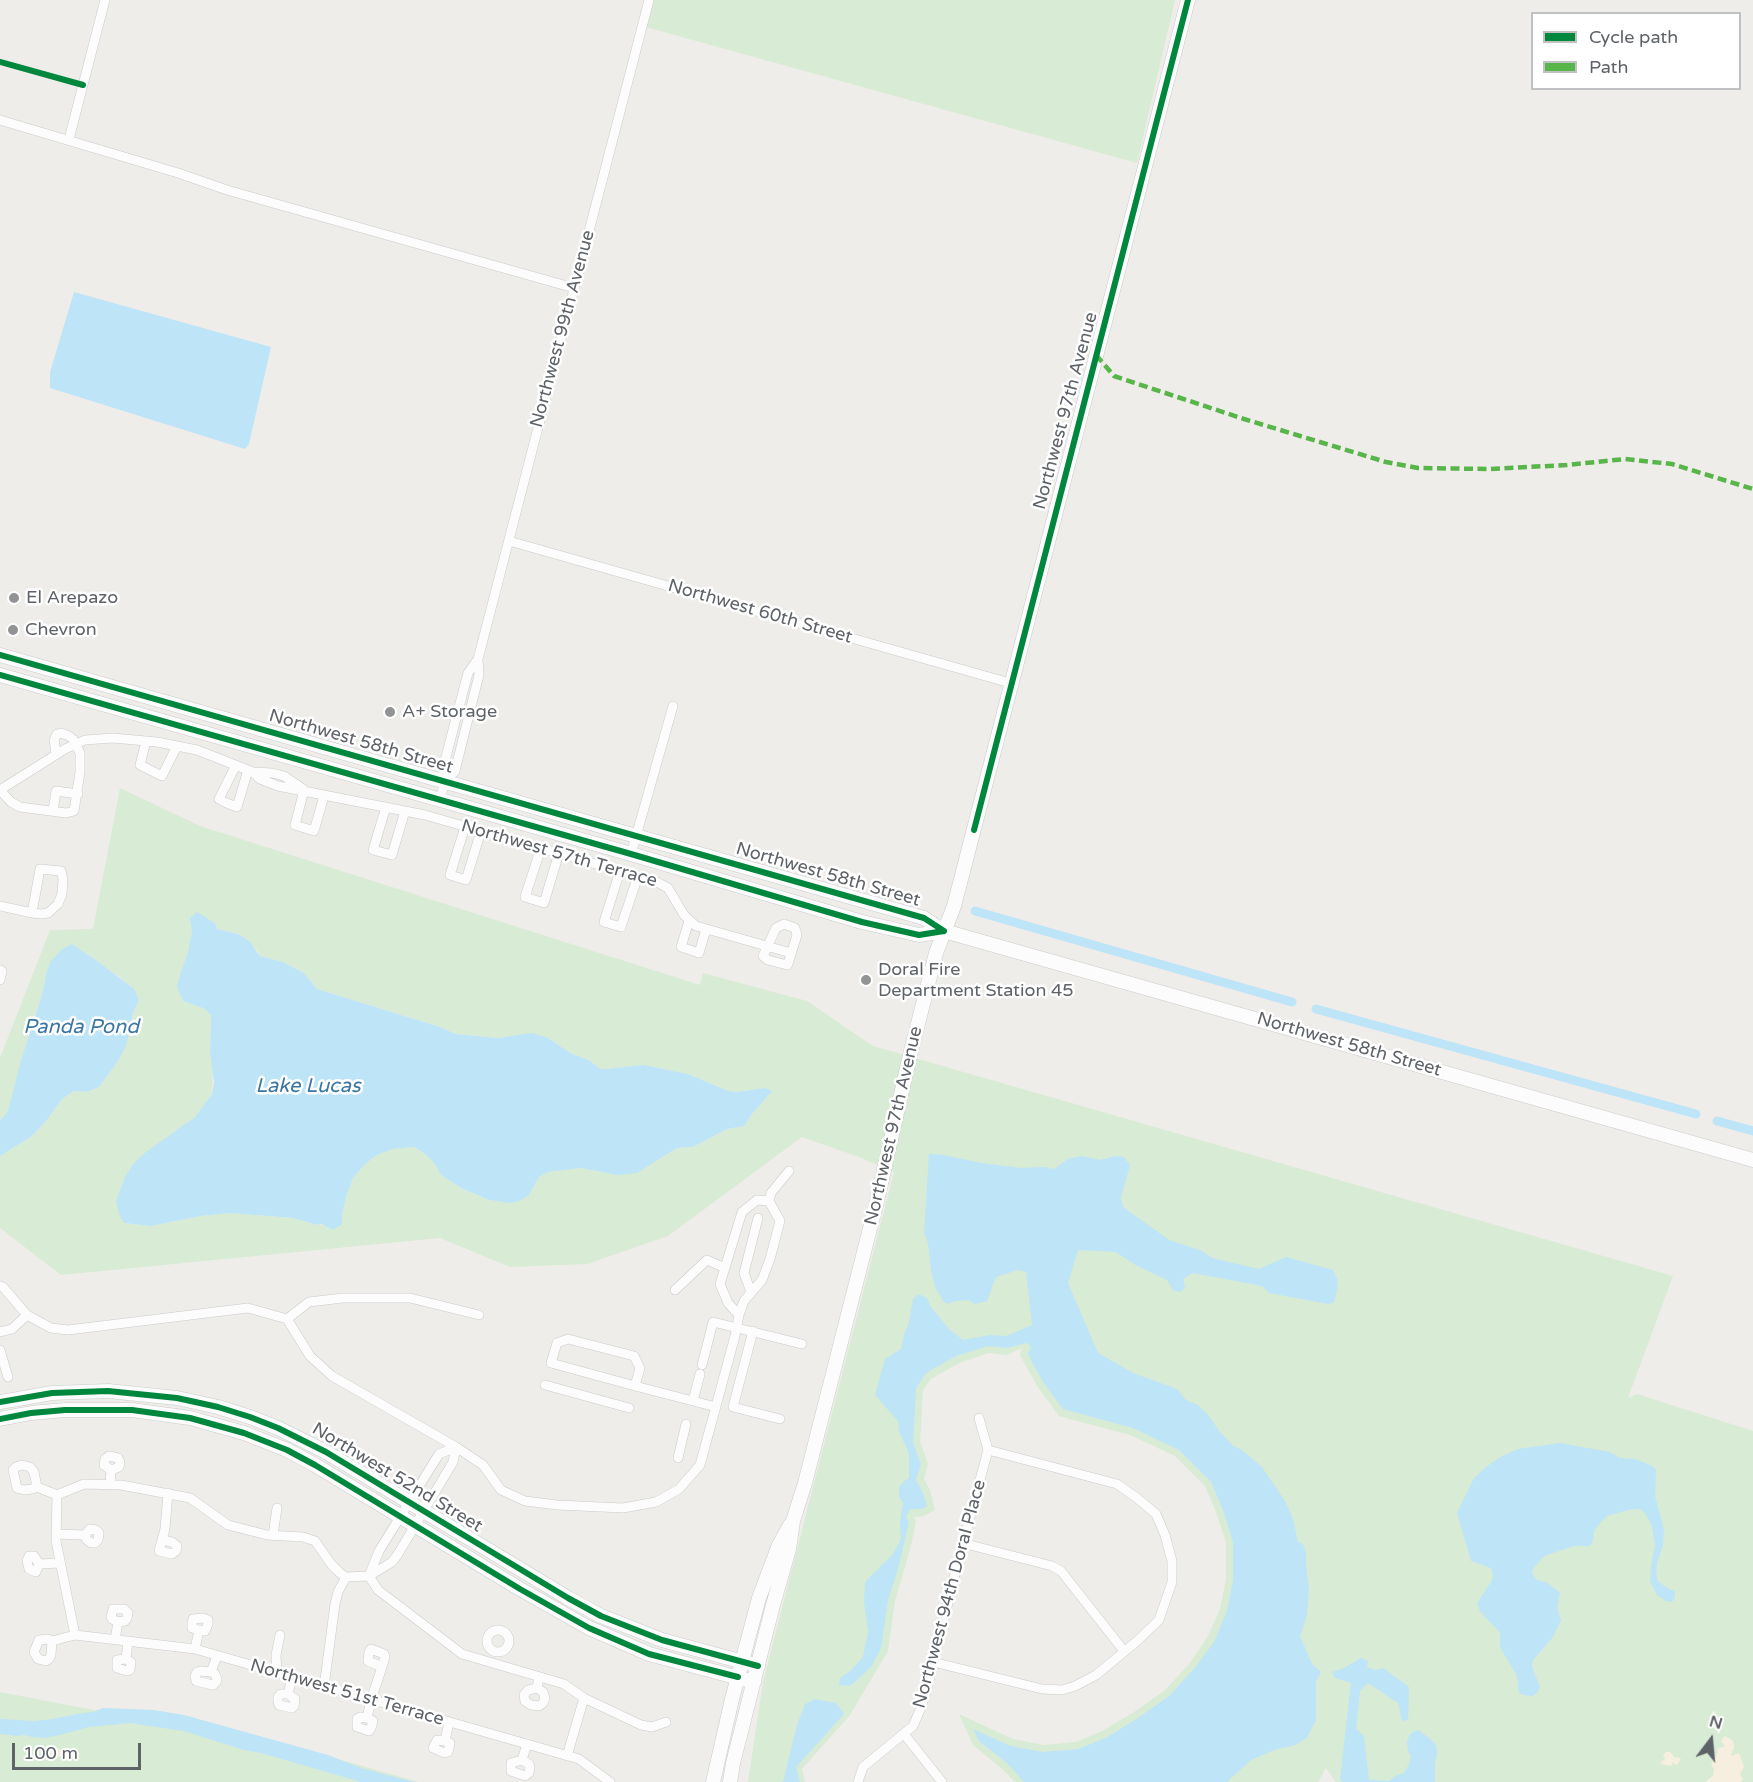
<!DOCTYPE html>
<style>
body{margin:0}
#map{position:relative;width:1753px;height:1782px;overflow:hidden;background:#efede9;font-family:"Varela Round",sans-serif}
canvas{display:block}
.legend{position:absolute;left:1531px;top:12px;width:210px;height:78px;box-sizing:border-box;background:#fff;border:2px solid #bfc1c3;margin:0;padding:8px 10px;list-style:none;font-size:18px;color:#5e6368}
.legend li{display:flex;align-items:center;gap:12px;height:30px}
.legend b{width:30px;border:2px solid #bfc1c3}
.north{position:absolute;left:1681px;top:1710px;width:60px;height:60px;-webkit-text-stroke:4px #fff;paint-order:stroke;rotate:16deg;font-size:16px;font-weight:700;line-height:24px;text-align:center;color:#5e6368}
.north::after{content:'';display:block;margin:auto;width:21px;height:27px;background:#5e6368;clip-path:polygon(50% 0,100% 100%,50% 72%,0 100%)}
.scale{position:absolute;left:12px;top:1743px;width:129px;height:27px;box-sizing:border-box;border:3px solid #5e6368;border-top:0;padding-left:8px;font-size:18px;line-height:21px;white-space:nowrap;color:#5e6368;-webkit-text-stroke:4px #fff;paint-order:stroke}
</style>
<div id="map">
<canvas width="1753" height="1782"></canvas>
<ul class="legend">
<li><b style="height:8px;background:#00873e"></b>Cycle path</li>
<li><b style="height:8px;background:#58b549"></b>Path</li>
</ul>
<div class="north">N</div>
<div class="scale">100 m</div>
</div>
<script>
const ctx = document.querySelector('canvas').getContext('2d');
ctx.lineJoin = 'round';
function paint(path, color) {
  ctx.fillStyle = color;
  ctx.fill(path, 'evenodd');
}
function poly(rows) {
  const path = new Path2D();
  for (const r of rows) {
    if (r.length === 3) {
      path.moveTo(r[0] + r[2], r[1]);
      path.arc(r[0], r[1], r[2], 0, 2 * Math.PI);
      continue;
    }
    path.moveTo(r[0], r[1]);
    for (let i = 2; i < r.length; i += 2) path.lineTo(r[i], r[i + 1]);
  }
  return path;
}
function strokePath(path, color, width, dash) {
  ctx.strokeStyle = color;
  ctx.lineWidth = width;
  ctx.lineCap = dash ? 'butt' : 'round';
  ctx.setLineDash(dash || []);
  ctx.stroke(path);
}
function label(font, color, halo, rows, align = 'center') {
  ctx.font = font + ' "Varela Round",sans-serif';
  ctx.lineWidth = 5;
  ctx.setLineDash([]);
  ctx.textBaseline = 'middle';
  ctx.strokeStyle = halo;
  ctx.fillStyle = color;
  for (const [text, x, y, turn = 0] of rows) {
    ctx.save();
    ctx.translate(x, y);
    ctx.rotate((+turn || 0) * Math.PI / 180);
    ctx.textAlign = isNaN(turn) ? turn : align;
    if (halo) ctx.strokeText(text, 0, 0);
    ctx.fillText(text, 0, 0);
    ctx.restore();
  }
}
paint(poly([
 [650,0,1175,0,1137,163,642,26],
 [120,788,200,826,700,985,703,973,807,1001,873,1046,1673,1276,1628,1398,1637,1394,1753,1431,1753,1782,1336,1782,1326,1768,1318,1782,1015,1782,1002,1769,973,1745,959,1714,1013,1739,1044,1745,1076,1742,1102,1731,1134,1712,1164,1691,1189,1664,1207,1638,1220,1609,1226,1579,1226,1543,1216,1512,1205,1486,1175,1456,1130,1435,1059,1416,1037,1386,1020,1355,1022,1348,1007,1355,989,1353,959,1363,931,1379,923,1390,920,1442,928,1464,924,1479,930,1490,935,1510,924,1516,914,1517,916,1521,911,1546,895,1601,888,1651,850,1715,802,1769,805,1782,748,1782,763,1682,894,1172,859,1157,802,1137,668,1236,587,1264,510,1267,440,1238,61,1275,0,1228,0,1156,31,1137,47,1120,62,1099,74,1091,87,1092,99,1087,116,1064,130,1030,133,1013,139,1000,121,978,72,944,46,974,43,991,30,1029,9,1107,6,1114,0,1120,0,1058,50,930,93,929],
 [208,919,215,923,217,929,238,934,257,950,260,956,283,962,304,973,317,989,440,1027,456,1034,498,1038,508,1037,548,1038,572,1054,589,1060,600,1069,606,1069,644,1065,688,1074,728,1091,736,1092,765,1088,771,1091,752,1114,744,1126,727,1129,693,1147,677,1148,653,1163,618,1175,581,1168,547,1172,539,1177,529,1195,509,1203,489,1200,461,1188,441,1175,434,1163,424,1153,414,1147,392,1149,377,1155,365,1164,353,1178,346,1197,342,1214,342,1224,317,1225,293,1218,230,1213,201,1216,151,1226,124,1223,157,1145,195,1117,212,1094,213,1067,210,1052,211,1015,205,1009,183,1001,181,971,188,952,192,931],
 [0,1692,313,1752,419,1782,0,1782]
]), '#d8ebd4');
paint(poly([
 [1725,1736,1732,1740,1734,1744,1734,1748,1731,1754,1732,1756,1738,1753,1740,1755,1744,1767,1740,1774,1743,1779,1741,1782,1705,1782,1713,1776,1714,1769,1711,1765,1718,1752,1717,1749,1725,1746,1721,1741],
 [57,1748,62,1751,65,1749,71,1750,73,1753,72,1759,67,1761,61,1756,55,1758,51,1756,50,1751,53,1749],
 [1666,1752,1670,1752,1675,1758,1678,1757,1681,1759,1677,1765,1675,1765,1673,1762,1671,1766,1661,1764,1661,1762,1665,1759,1663,1755]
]), '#f6efdf');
paint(poly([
 [74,292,271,347,249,444,245,449,50,388,50,372],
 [197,912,215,923,217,929,238,934,249,941,260,956,283,962,304,973,317,989,440,1027,456,1034,498,1038,532,1033,548,1038,572,1054,589,1060,600,1069,606,1069,644,1065,688,1074,728,1091,736,1092,765,1088,772,1091,752,1114,744,1126,727,1129,693,1147,677,1148,637,1173,618,1175,581,1168,548,1172,539,1177,529,1195,519,1201,509,1203,489,1200,461,1188,441,1175,434,1163,424,1153,414,1147,392,1149,377,1155,365,1164,353,1178,346,1197,342,1214,342,1224,333,1230,322,1224,317,1225,293,1218,230,1213,201,1216,151,1226,124,1223,119,1214,116,1201,125,1177,134,1163,146,1152,195,1117,212,1094,214,1082,210,1052,211,1015,205,1009,183,1001,177,987,181,971,188,952,192,931,190,918],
 [72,944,100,963,134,989,139,1000,133,1013,126,1046,116,1064,99,1087,87,1092,74,1091,62,1099,47,1120,31,1137,0,1156,0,1120,6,1114,9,1107,21,1060,43,991,46,974,51,961,62,949],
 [929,1154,944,1155,981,1163,1021,1168,1044,1167,1054,1169,1068,1159,1082,1156,1100,1160,1115,1156,1124,1157,1130,1165,1121,1197,1123,1207,1169,1240,1202,1251,1212,1258,1259,1269,1286,1257,1333,1270,1338,1281,1337,1290,1334,1302,1329,1304,1269,1293,1262,1286,1193,1273,1183,1279,1185,1288,1180,1292,1173,1290,1167,1280,1137,1266,1116,1252,1078,1250,1068,1283,1098,1353,1133,1373,1177,1389,1186,1400,1198,1405,1208,1415,1220,1432,1233,1446,1242,1450,1262,1467,1285,1501,1293,1519,1298,1542,1303,1544,1306,1554,1306,1565,1309,1589,1307,1615,1300,1636,1312,1664,1321,1672,1316,1681,1316,1720,1307,1738,1293,1746,1277,1749,1251,1760,1227,1782,1024,1782,1007,1763,979,1741,973,1729,1010,1746,1043,1752,1078,1749,1106,1738,1138,1718,1169,1696,1194,1669,1214,1642,1227,1611,1233,1580,1233,1542,1223,1510,1211,1482,1179,1450,1133,1428,1063,1409,1043,1382,1028,1354,1031,1346,1027,1343,1007,1348,988,1346,956,1356,926,1373,916,1388,913,1443,921,1464,916,1480,923,1493,927,1506,922,1509,910,1509,906,1517,909,1522,898,1569,888,1600,881,1648,871,1667,850,1686,839,1685,840,1678,850,1671,863,1657,868,1631,864,1602,865,1582,893,1554,901,1539,900,1522,903,1503,899,1497,899,1488,903,1482,909,1478,909,1454,899,1431,898,1421,875,1395,885,1359,901,1349,904,1335,909,1322,913,1299,918,1294,927,1298,931,1307,949,1329,963,1340,990,1335,1006,1336,1032,1325,1026,1272,1018,1270,996,1277,987,1301,975,1304,968,1300,955,1301,948,1304,943,1301,935,1287,931,1270,928,1243,924,1233],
 [1560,1443,1610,1452,1620,1458,1635,1459,1643,1462,1652,1466,1656,1470,1655,1496,1664,1530,1663,1545,1657,1563,1656,1575,1658,1581,1667,1588,1675,1591,1675,1597,1672,1602,1666,1601,1657,1595,1650,1581,1651,1566,1655,1546,1652,1526,1645,1513,1640,1509,1632,1509,1607,1516,1600,1523,1594,1531,1593,1541,1590,1546,1574,1546,1544,1556,1532,1570,1533,1575,1537,1580,1548,1583,1560,1593,1557,1608,1561,1620,1553,1637,1533,1660,1532,1667,1540,1687,1537,1693,1532,1696,1524,1695,1519,1693,1517,1676,1500,1647,1500,1633,1480,1611,1477,1603,1491,1582,1493,1577,1491,1568,1471,1561,1457,1513,1474,1478,1486,1467,1502,1456,1518,1449],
 [1361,1658,1368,1661,1367,1667,1375,1670,1383,1668,1409,1687,1408,1720,1402,1721,1398,1703,1368,1683,1360,1691,1356,1729,1364,1736,1369,1780,1389,1781,1397,1775,1404,1773,1408,1766,1411,1757,1408,1750,1407,1742,1410,1734,1418,1730,1428,1737,1436,1745,1437,1755,1435,1763,1435,1782,1342,1782,1340,1779,1351,1683,1335,1678,1332,1672,1344,1668],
 [815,1699,836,1703,844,1714,796,1767,800,1782,783,1782,797,1725,805,1704],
 [103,1708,154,1710,184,1715,328,1755,361,1768,414,1782,361,1782,261,1753,244,1750,184,1731,130,1723,89,1727,60,1735,44,1738,32,1737,24,1735,17,1736,0,1734,0,1719,34,1721,52,1719,83,1713,93,1712]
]), '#bee4f8');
strokePath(poly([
 [975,911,1292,1002],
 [1316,1009,1696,1114],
 [1717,1121,1753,1131]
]), '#bee4f8', 9);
const street = poly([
 [0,120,178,173,227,190,574,288],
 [69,139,105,0],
 [509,541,1010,683],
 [146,741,140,765,162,776,177,746],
 [236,765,219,799,224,802,237,807,248,770],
 [253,772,260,779,278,786,425,815,655,881,668,888,684,915,696,926,791,953],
 [445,781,455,771,479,675,478,659,649,0],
 [0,790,65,749,85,740,113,738,157,742,197,750,253,772,272,773,284,776,303,789],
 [0,790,11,802,20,807,66,813,74,811,80,772,80,753,73,739,69,736,61,733,57,734,54,740,56,753],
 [304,790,295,825,314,831,324,796],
 [440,800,445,781,443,768,468,673,478,659],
 [386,807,373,850,392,855,405,811],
 [53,811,56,791,78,794],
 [465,827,450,875,466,880,481,831],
 [541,848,525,897,544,903,559,853],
 [631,854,673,706],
 [620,871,604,922,621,927,638,876],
 [0,906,32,913,41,914,48,913,58,904,62,894,63,879,61,871,40,869,32,913],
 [689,921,681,947,699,953,706,929],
 [784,924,795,928,797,935,788,964,787,965,768,960,763,956,776,928,784,924],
 [0,970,2,971,0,980],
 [0,1286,3,1287,27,1315,51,1328,68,1330,248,1308,287,1319,310,1356,332,1376,456,1447,483,1465,501,1490,525,1501,557,1505,623,1508,656,1502,679,1489,700,1465,735,1336,739,1315,744,1301,762,1280,770,1259,780,1221,769,1201],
 [675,1290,707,1260,725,1268],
 [751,1292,744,1273,758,1218],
 [739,1315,728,1303,720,1284,742,1212,757,1200,769,1201,771,1193,789,1171],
 [287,1319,309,1302,343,1298,410,1298,479,1315],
 [753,1331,733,1407,780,1419],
 [0,1332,12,1329,27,1315],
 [0,1350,8,1377],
 [702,1365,713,1322,802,1344],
 [545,1385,629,1408],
 [635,1386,640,1368,634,1356,568,1339,557,1343,551,1363,635,1386,693,1401,700,1374],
 [693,1401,716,1407],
 [678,1458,686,1424],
 [110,1484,111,1470,104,1465,105,1459,109,1456,118,1458,120,1462,119,1467,111,1470],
 [37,1487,32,1489,24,1490,17,1488,13,1470,16,1467,22,1465,30,1467,34,1472,37,1487,57,1495,84,1484,121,1485,190,1498,228,1525,267,1535,303,1537,315,1541,331,1564,340,1573,346,1577,369,1576,378,1590,462,1654,564,1684,584,1698,641,1725,652,1727,666,1722],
 [57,1495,56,1541,75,1635],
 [56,1534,85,1535,86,1539,91,1543,95,1543,98,1540,99,1533,96,1530,90,1529,85,1535],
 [273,1535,277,1508],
 [162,1540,172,1542,177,1546,176,1551,172,1554,159,1551,165,1529,168,1493],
 [962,1543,1052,1566,1061,1571,1124,1651],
 [39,1564,36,1572,29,1569,27,1561,29,1556,34,1556,39,1564,60,1563],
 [369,1576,379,1551,439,1454,456,1447],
 [369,1576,392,1562,398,1554,453,1462,456,1447],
 [498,1641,11],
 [115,1640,118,1622,125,1621,127,1618,128,1613,124,1609,113,1609,111,1617,112,1619,118,1622],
 [52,1641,48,1639,39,1640,34,1652,38,1659,46,1661,49,1659,51,1655,52,1641,75,1635,195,1649,579,1759,610,1782],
 [195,1649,199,1630,205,1631,208,1624,208,1620,203,1618,193,1619,192,1623,192,1628,199,1630],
 [126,1659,117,1660,117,1668,127,1671,130,1670,131,1662,126,1659,128,1641],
 [933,1662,1042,1689,1062,1690,1075,1686,1096,1675,1136,1642,1159,1620,1172,1582,1172,1561,1165,1535,1156,1514,1137,1498,1117,1484,988,1450],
 [211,1672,201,1671,197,1672,195,1676,196,1681,213,1685,216,1682,217,1679,215,1674,211,1672,217,1656],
 [277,1673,276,1655,280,1635],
 [324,1687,335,1604,338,1592,346,1577],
 [537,1688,543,1692,545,1698,543,1703,539,1706,531,1705,525,1701,524,1695,528,1690,537,1688,539,1677],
 [288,1694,281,1694,278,1697,278,1701,279,1705,292,1708,294,1706,295,1699,288,1694,292,1678],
 [367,1718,360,1717,357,1719,357,1727,369,1731,371,1728,373,1721,367,1718,371,1700,382,1667,385,1657,384,1654,371,1649,369,1652,368,1661,382,1667],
 [904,1734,942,1782],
 [445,1741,437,1740,433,1748,444,1753,448,1752,450,1743,445,1741,449,1722],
 [567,1756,584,1698],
 [522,1760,511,1763,511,1771,525,1776,529,1773,530,1767,529,1764,522,1760,527,1744],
 [858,1782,863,1767,913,1726,920,1710,927,1689,955,1574,988,1450,979,1418]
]);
const secondary = poly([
 [0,655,924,918,944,931,1753,1160],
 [0,675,631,854,862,922,919,935,944,931],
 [0,1402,52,1393,108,1391,177,1398,218,1407,250,1417,278,1428,326,1452,568,1598,601,1616,662,1640,758,1666],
 [0,1419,31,1413,65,1410,132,1410,190,1418,244,1433,287,1450,315,1465,520,1589,589,1628,649,1654,754,1682],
 [713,1782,732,1699,759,1598,779,1545,790,1525],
 [730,1782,733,1763,773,1605,789,1549,793,1521,805,1483,877,1201,910,1055,936,953,954,906,960,883,1188,0]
]);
strokePath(street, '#cacaca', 10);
strokePath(secondary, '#cbcbcb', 15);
strokePath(street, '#fdfcfc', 9);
strokePath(secondary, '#fdfcfc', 14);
strokePath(poly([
 [1096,355,1114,376,1244,419,1386,462,1418,468,1489,469,1567,465,1625,459,1672,464,1753,489]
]), '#58b549', 4.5, [9, 4.5]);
strokePath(poly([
 [0,62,83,85],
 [0,655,924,918,944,931],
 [0,675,631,854,862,922,919,935,944,931],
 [974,830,1188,0],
 [0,1402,52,1393,108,1391,177,1398,218,1407,250,1417,278,1428,326,1452,568,1598,601,1616,662,1640,758,1666],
 [0,1419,31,1413,65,1410,132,1410,190,1418,244,1433,287,1450,315,1465,520,1589,589,1628,649,1654,738,1677]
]), '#00873e', 6);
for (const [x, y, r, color] of [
 [14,598,6,"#919395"],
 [13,630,6,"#919395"],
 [390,712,6,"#919395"],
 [866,980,6,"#919395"]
]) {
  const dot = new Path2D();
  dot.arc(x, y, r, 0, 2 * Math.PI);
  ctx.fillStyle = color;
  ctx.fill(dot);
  strokePath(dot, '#fff', 2);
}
label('18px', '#5e6368', '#fff', [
 ["Northwest 99th Avenue",563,329,-75],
 ["Northwest 97th Avenue",1066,411,-75],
 ["Northwest 60th Street",760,612,16],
 ["Northwest 58th Street",361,742,16],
 ["Northwest 57th Terrace",559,854,16],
 ["Northwest 58th Street",828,875,16],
 ["Northwest 58th Street",1349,1045,16],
 ["Northwest 97th Avenue",894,1126,-77],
 ["Northwest 52nd Street",397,1478,31],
 ["Northwest 94th Doral Place",950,1594,-75],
 ["Northwest 51st Terrace",347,1693,16]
]);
label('18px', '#5e6368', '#fff', [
 ["El Arepazo",26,598],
 ["Chevron",25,630],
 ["A+ Storage",402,712],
 ["Doral Fire",878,970],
 ["Department Station 45",878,991]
], 'left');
label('italic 20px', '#3b76a3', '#fff', [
 ["Panda Pond",81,1028],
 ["Lake Lucas",308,1087]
]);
</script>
